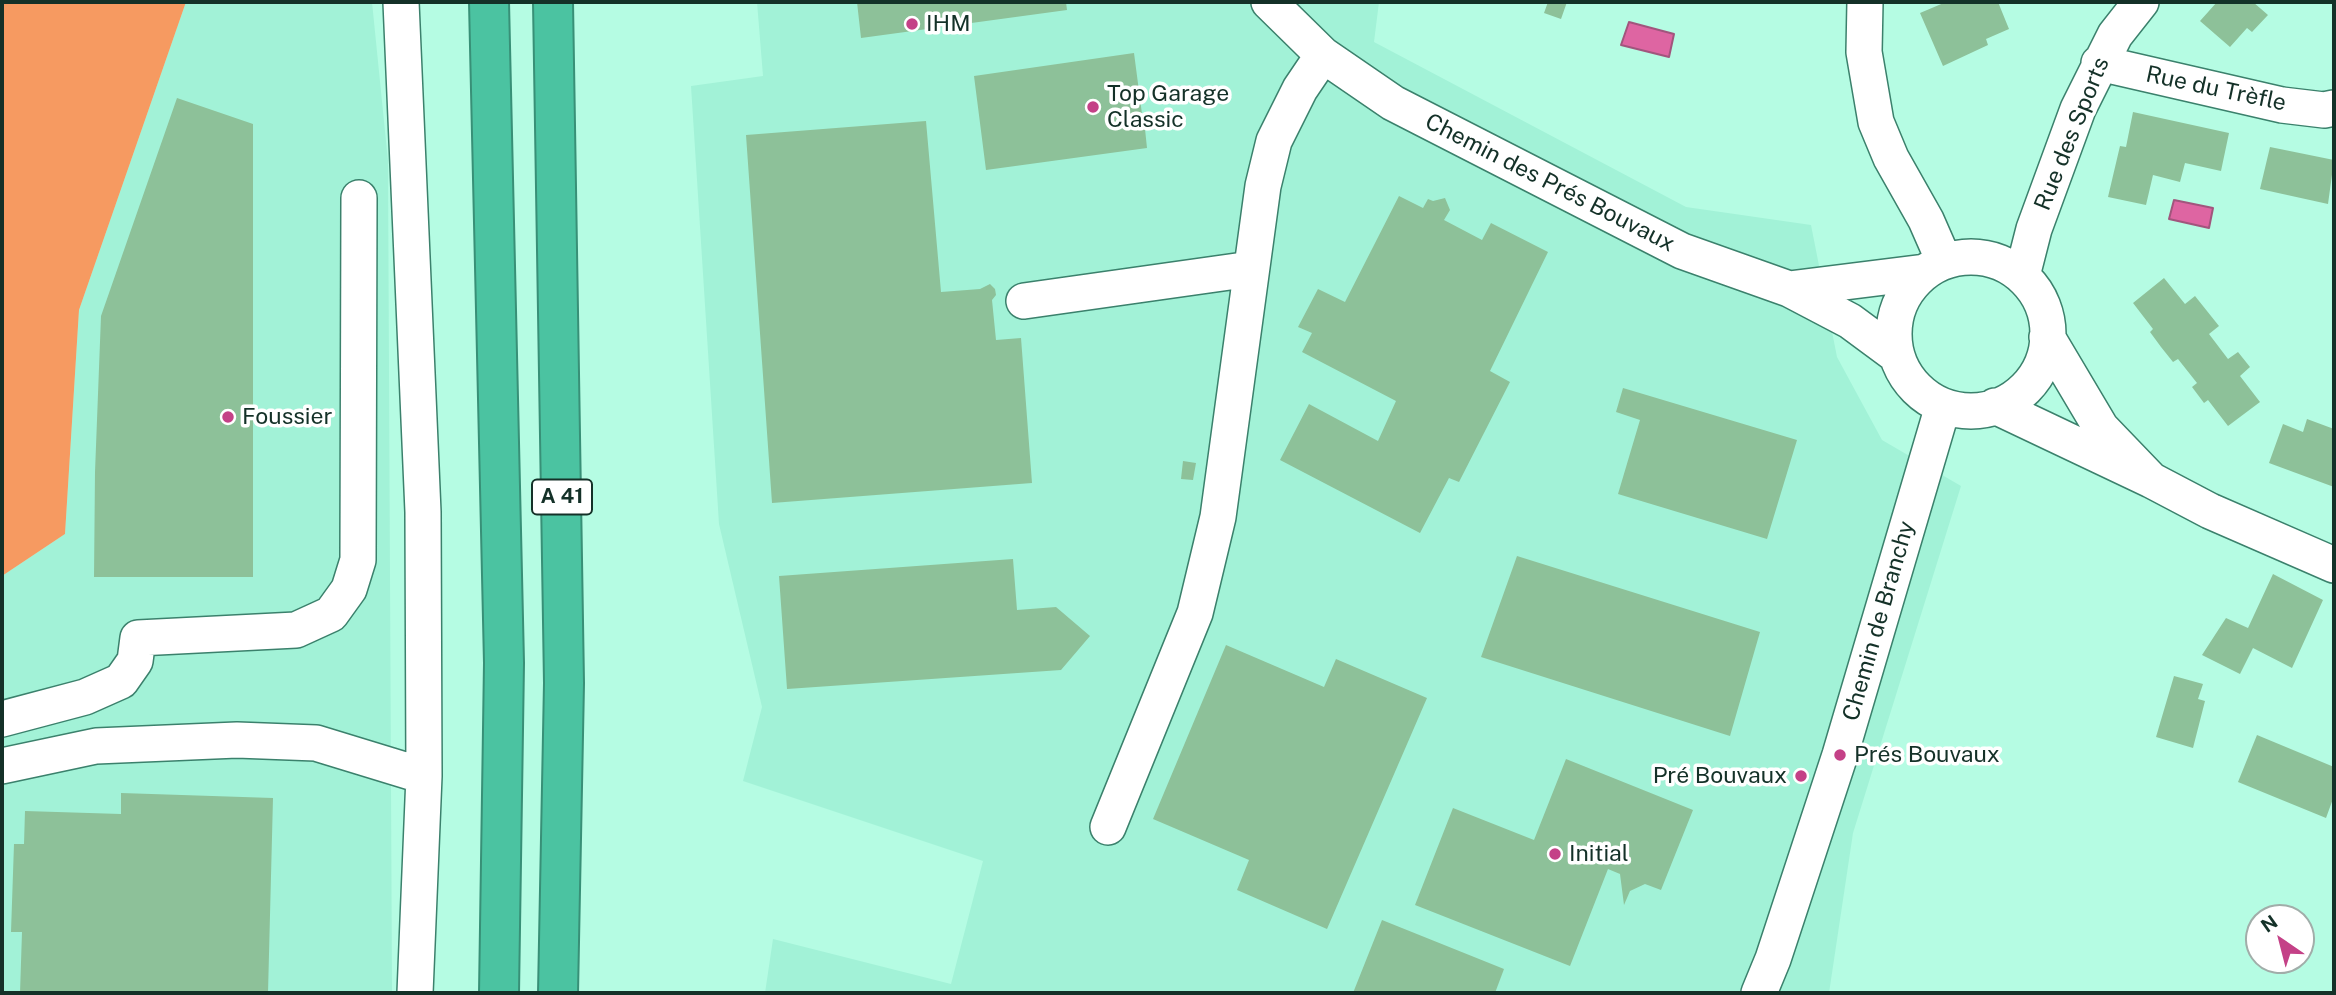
<!DOCTYPE html>
<meta charset="utf-8">
<style>
body{margin:0}
#map{position:relative;width:2336px;height:995px;overflow:hidden;background:#b5fce3;font-family:"Public Sans",sans-serif}
canvas{display:block}
.frame{position:absolute;inset:0;border:4px solid #143128;pointer-events:none}
.north{position:absolute;left:2245px;top:904px;width:70px;height:70px;box-sizing:border-box;background:#fff;border:2px solid #a1ada9;border-radius:50%;rotate:325deg;font-size:19px;font-weight:700;line-height:28px;text-align:center;color:#143128}
.north::after{content:'';display:block;margin:auto;width:24px;height:32px;background:#c44187;clip-path:polygon(50% 0,100% 100%,50% 72%,0 100%)}
</style>
<div id="map">
<canvas width="2336" height="995"></canvas>
<div class="frame"></div>
<div class="north">N</div>
</div>
<script>
const ctx = document.querySelector('canvas').getContext('2d');
ctx.lineJoin = 'round';
function paint(path, color) {
  ctx.fillStyle = color;
  ctx.fill(path, 'evenodd');
}
function poly(rows) {
  const path = new Path2D();
  for (const r of rows) {
    if (r.length === 3) {
      path.moveTo(r[0] + r[2], r[1]);
      path.arc(r[0], r[1], r[2], 0, 2 * Math.PI);
      continue;
    }
    path.moveTo(r[0], r[1]);
    for (let i = 2; i < r.length; i += 2) path.lineTo(r[i], r[i + 1]);
  }
  return path;
}
function strokePath(path, color, width, dash) {
  ctx.strokeStyle = color;
  ctx.lineWidth = width;
  ctx.lineCap = dash ? 'butt' : 'round';
  ctx.setLineDash(dash || []);
  ctx.stroke(path);
}
function label(font, color, halo, rows, align = 'center') {
  ctx.font = font + ' "Public Sans",sans-serif';
  ctx.lineWidth = 7;
  ctx.setLineDash([]);
  ctx.textBaseline = 'middle';
  ctx.strokeStyle = halo;
  ctx.fillStyle = color;
  for (const [text, x, y, turn = 0] of rows) {
    ctx.save();
    ctx.translate(x, y);
    ctx.rotate((+turn || 0) * Math.PI / 180);
    ctx.textAlign = isNaN(turn) ? turn : align;
    if (halo) ctx.strokeText(text, 0, 0);
    ctx.fillText(text, 0, 0);
    ctx.restore();
  }
}
paint(poly([
 [186,2,372,2,388,161,392,993,2,993,2,576,65,534,79,310],
 [757,2,1379,2,1374,42,1686,207,1811,225,1837,357,1882,440,1961,486,1853,833,1829,993,765,993,773,939,951,984,983,861,743,781,762,707,719,524,691,86,763,76]
]), '#a2f2d7');
paint(poly([
 [2,2,186,2,79,310,65,534,2,576]
]), '#f69a61');
const water = poly([
 [1629,22,1674,34,1669,57,1621,45,1629,22],
 [2174,200,2213,208,2209,228,2169,219,2174,200]
]);
paint(water, '#de65a2');
strokePath(water, '#a1557d', 2);
paint(poly([
 [857,2,1066,2,1067,10,861,38],
 [1548,2,1567,2,1561,19,1544,13],
 [1946,2,1998,2,2009,29,1986,39,1988,45,1943,66,1920,13],
 [2217,2,2253,2,2268,15,2252,32,2247,28,2230,47,2200,21],
 [1134,53,1142,114,1150,117,1152,125,1145,129,1147,148,986,170,974,76],
 [177,98,253,124,253,577,94,577,95,472,101,316],
 [2133,112,2229,133,2221,171,2185,163,2180,182,2153,175,2146,205,2108,197,2120,146,2126,147],
 [926,121,941,292,980,289,990,284,995,289,996,295,992,300,996,340,1021,338,1032,483,772,503,746,135],
 [2270,147,2334,160,2328,204,2260,189],
 [1399,196,1423,208,1428,199,1433,201,1445,198,1450,210,1444,220,1482,240,1491,223,1548,252,1490,371,1510,382,1459,482,1449,478,1420,533,1280,460,1309,404,1378,441,1396,401,1302,352,1312,333,1298,327,1318,289,1345,302],
 [2164,278,2185,304,2195,296,2219,326,2209,334,2228,359,2238,352,2250,367,2240,376,2260,402,2228,426,2208,400,2204,403,2192,387,2197,383,2178,359,2173,362,2161,347,2150,332,2153,329,2133,303],
 [1623,388,1797,440,1767,539,1618,494,1640,420,1616,412],
 [2307,419,2334,429,2334,487,2269,463,2283,424,2303,432],
 [1183,461,1196,463,1193,480,1181,479],
 [1517,556,1760,632,1730,736,1481,657],
 [1013,559,1017,610,1056,607,1090,636,1061,670,787,689,779,576],
 [2273,574,2323,600,2292,668,2253,648,2240,674,2202,655,2226,618,2248,628],
 [1226,645,1324,687,1336,659,1427,698,1327,929,1237,890,1249,860,1153,819],
 [2174,676,2203,684,2198,699,2205,701,2193,748,2156,737],
 [2257,735,2334,767,2334,796,2326,818,2238,782],
 [1566,759,1693,810,1661,890,1645,884,1630,891,1624,905,1620,874,1608,869,1570,966,1415,905,1453,808,1534,840],
 [121,793,273,798,268,993,20,993,22,932,11,932,14,844,24,844,25,811,121,814],
 [1382,920,1504,969,1495,993,1353,993]
]), '#8dc199');
const minor = poly([
 [401,2,423,512,424,776,415,993],
 [1269,2,1323,55,1393,103,1682,251,1789,289],
 [1865,2,1864,52,1876,122,1891,158,1926,220,1944,261],
 [2099,63,2282,105,2324,110,2334,108],
 [1971,334,77],
 [2022,276,2034,229,2078,109,2115,35,2141,2],
 [1024,301,1251,269],
 [1896,355,1850,321,1789,289,1925,272],
 [1995,406,2151,480,2101,428,2047,337],
 [2151,480,2210,511,2334,565],
 [2,719,85,697,121,681,135,661,138,638,296,630,331,614,349,589,358,560,359,198],
 [2,766,96,746,237,740,316,743,424,776],
 [1108,827,1195,613,1218,517,1263,186,1274,141,1300,89,1323,55],
 [1759,993,1773,959,1840,755,1943,406]
]);
const highway = poly([
 [489,2,504,663,499,993],
 [553,2,564,683,558,993]
]);
strokePath(minor, '#3b816c', 38);
strokePath(highway, '#389077', 42);
strokePath(minor, '#fff', 35);
strokePath(highway, '#4bc3a1', 38);
for (const [x, y, r, color] of [
 [912,24,7,"#c44187"],
 [1093,107,7,"#c44187"],
 [228,417,7,"#c44187"],
 [1840,755,7,"#c44187"],
 [1801,776,7,"#c44187"],
 [1555,854,7,"#c44187"]
]) {
  const dot = new Path2D();
  dot.arc(x, y, r, 0, 2 * Math.PI);
  ctx.fillStyle = color;
  ctx.fill(dot);
  strokePath(dot, '#fff', 2.5);
}
for (const [x, y, w] of [
 [562,497,60]
]) {
  const box = new Path2D();
  box.roundRect(x - w / 2, y - 17.5, w, 35, 5);
  ctx.fillStyle = '#fff';
  ctx.fill(box);
  strokePath(box, '#143128', 2);
}
label('bold 21px', '#143128', null, [
 ["A 41",562,497]
]);
label('23px', '#143128', '#fff', [
 ["IHM",926,24],
 ["Top Garage",1107,94],
 ["Classic",1107,120],
 ["Foussier",242,417],
 ["Prés Bouvaux",1854,755],
 ["Pré Bouvaux",1787,776,"right"],
 ["Initial",1569,854]
], 'left');
label('23px', '#143128', '#fff', [
 ["Rue du Trèfle",2216,89,12],
 ["Rue des Sports",2072,134,-68],
 ["Chemin des Prés Bouvaux",1550,183,27],
 ["Chemin de Branchy",1879,621,-74]
]);
</script>
